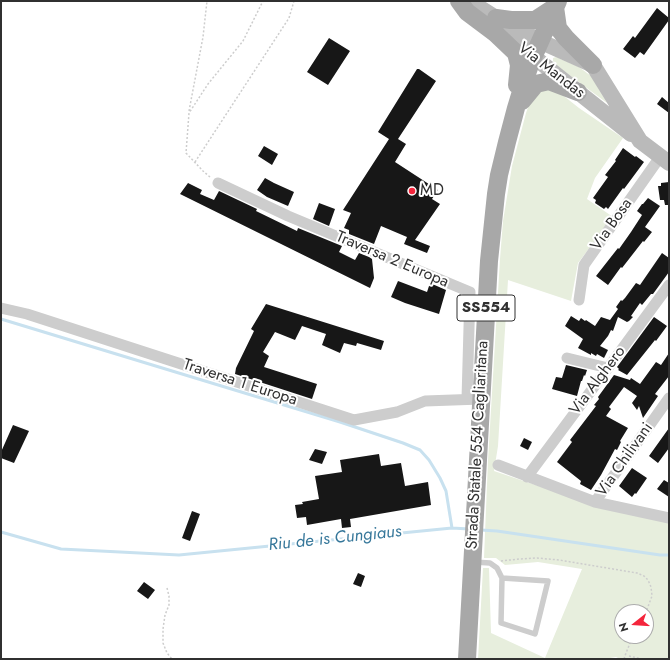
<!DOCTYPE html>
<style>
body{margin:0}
#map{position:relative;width:670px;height:660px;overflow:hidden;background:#fff;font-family:Jost,sans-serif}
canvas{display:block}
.frame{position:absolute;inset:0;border:2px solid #303030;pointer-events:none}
.north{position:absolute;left:614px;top:604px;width:40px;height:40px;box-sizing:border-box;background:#fff;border:1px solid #acacac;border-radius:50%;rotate:253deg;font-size:11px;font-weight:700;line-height:16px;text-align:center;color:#303030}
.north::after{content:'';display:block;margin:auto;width:14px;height:18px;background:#f4253c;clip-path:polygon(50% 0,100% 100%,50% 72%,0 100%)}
</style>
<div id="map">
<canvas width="670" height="660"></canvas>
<div class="frame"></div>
<div class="north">N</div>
</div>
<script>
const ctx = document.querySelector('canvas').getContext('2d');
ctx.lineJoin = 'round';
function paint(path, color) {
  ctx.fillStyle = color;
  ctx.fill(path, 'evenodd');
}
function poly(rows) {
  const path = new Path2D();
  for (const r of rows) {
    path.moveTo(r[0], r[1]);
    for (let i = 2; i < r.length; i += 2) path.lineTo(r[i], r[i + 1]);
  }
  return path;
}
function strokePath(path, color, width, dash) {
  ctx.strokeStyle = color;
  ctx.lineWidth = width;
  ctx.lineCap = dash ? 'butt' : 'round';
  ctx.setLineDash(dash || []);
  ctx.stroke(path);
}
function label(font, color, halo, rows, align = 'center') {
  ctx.font = font + ' Jost,sans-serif';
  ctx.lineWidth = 4;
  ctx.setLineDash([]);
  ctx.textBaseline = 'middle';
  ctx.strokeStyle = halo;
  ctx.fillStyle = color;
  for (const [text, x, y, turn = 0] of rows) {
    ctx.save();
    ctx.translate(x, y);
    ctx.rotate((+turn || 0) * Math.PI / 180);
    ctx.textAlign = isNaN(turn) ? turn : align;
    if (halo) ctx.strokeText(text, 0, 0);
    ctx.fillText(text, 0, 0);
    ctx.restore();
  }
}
paint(poly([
 [556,57,579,67,591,76,607,103,603,100,557,66,553,61,553,58],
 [550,85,579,108,623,138,595,178,587,199,613,217,578,263,571,301,508,280,498,446,494,471,595,505,669,522,669,659,620,659,616,657,605,659,478,659,483,568,489,568,491,633,545,658,582,569,538,562,505,565,496,558,484,558,488,460,500,259,503,221,512,166,526,113,533,93],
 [622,612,646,612,646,636,622,636]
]), '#e7eedd');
strokePath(poly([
 [1,319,340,422,403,443,420,450,429,460,440,478,446,491,452,528],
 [481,530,497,531,660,555,669,555],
 [1,532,61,549,179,555,452,528,469,529]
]), '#c8e1ef', 3);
paint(poly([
 [657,8,669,18,669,20,644,55,640,52,635,58,623,49,633,36,635,38],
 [329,38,350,51,328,85,307,72],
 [417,69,419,69,436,81,398,139,406,144,395,162,438,190,432,199,440,204,415,240,430,246,427,253,404,244,407,237,381,226,374,244,349,234,349,230,344,228,351,213,343,210,389,139,378,132],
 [662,97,669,103,669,113,657,104],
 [264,146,278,154,272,165,258,156],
 [623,148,635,157,636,156,644,162,624,189,623,188,608,209,606,207,604,209,595,203,596,200,593,198,608,177,605,175,616,161,615,160],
 [265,178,274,183,294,192,288,206,267,197,257,190],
 [669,182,669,205,665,205,664,200,660,200,658,186,661,186,661,183],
 [188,183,202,190,200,194,214,200,219,191,257,209,256,211,297,231,298,228,342,246,339,252,355,260,359,253,369,257,372,259,374,278,370,288,180,194],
 [648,198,660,206,645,227,652,232,644,242,643,241,622,268,621,267,608,285,596,276,618,248,619,249,631,232,642,215,637,211,642,204,643,204],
 [319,203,335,209,329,226,313,219],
 [662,253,669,258,669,272,653,294,651,294,642,305,640,303,631,316,633,317,629,321,627,322,618,317,613,331,611,330,608,336,600,346,608,350,604,358,597,354,596,356,591,353,591,355,578,348,583,339,565,326,571,316,579,321,581,318,585,321,586,320,595,326,601,317,610,320,618,309,616,307,621,300,622,301,625,298,636,283,640,285],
 [398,281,427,292,430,283,446,290,439,314,405,303,391,297],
 [266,304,384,341,381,350,357,343,356,346,344,343,340,353,322,345,326,334,302,326,295,340,275,332,263,352,269,356,264,367,317,384,312,399,235,374,236,368,254,331,251,329],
 [654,317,667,326,656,341,655,340,627,375,618,370,619,369,617,367],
 [669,353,669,376,655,394,658,396,643,418,639,406,637,410,632,403,637,396,624,387,609,407,611,409,606,416,628,428,620,441,621,442,617,450,615,449,601,475,591,490,580,484,581,481,557,462,572,442,570,440,596,406,594,405,599,399,598,397,614,375,630,380,631,378,640,384,656,362,661,365],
 [566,365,587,370,585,376,584,375,582,381,581,381,577,396,552,389,556,377,562,378],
 [13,425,29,431,14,463,1,458,1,452],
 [669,428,669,448,658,463,649,456],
 [524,438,532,442,528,450,520,446],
 [315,449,327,452,322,464,309,460],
 [379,454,381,466,401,463,405,486,428,482,431,505,350,519,351,527,342,528,341,519,307,525,306,517,297,518,295,505,303,504,302,502,319,499,315,476,342,472,340,460],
 [632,468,647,478,636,494,635,493,632,497,619,486],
 [664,480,669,483,669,497,657,489],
 [192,511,200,514,190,541,182,538],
 [358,573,365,576,361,587,353,584],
 [144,582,155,590,148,599,137,591]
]), '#171717');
strokePath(poly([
 [189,111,203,37,207,1],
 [195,162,289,18,294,1],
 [210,177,203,171,186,153,189,113,208,84,243,41,263,1],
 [501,561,519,559,537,558,559,560,637,573,644,576,648,580,651,587,652,596,646,612],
 [167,588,169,596,169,605,165,615,163,629,163,643,167,653,172,659],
 [629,656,642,659],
 [624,659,626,653,633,636]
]), '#cdcdcd', 1.5, [2, 2]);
strokePath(poly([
 [474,562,490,563,497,568,502,578,501,623,535,634,548,581,502,578]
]), '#cdcdcd', 5.5);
strokePath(poly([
 [218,183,288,216,470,292,467,399],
 [579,300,584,265,660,157],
 [1,308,27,314,354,420,397,412,425,401,481,399],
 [567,358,608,368],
 [498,465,595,502,669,518],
 [527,477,608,368,669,285],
 [595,502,669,398]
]), '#cdcdcd', 11);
strokePath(poly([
 [464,1,474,4,496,18,546,44,593,65,640,141,669,163],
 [506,36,539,61,631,134]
]), '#bababa', 16);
strokePath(poly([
 [459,1,467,12,495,33,516,53,519,65,517,85],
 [555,7,558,28,566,38,593,65],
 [496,18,511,20,535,20,555,7],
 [522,101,536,84,549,81,578,92],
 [467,659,489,261,496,194,499,175,507,142,516,108,523,85,531,62,558,1]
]), '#a8a8a8', 18);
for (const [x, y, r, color] of [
 [412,191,4,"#f4253c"]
]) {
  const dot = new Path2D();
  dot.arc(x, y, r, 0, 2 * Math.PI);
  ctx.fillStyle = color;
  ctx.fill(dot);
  strokePath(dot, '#fff', 1.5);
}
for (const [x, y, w] of [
 [486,308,58]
]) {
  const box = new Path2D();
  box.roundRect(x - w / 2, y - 13, w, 26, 3);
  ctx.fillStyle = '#fff';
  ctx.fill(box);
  strokePath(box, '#303030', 1);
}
label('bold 15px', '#303030', null, [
 ["SS554",486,308]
]);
label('16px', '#303030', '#fff', [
 ["Via Mandas",551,71,38],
 ["Via Bosa",612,225,-55],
 ["Traversa 2 Europa",392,260,23],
 ["Via Alghero",598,381,-53],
 ["Traversa 1 Europa",240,383,18],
 ["Strada Statale 554 Cagliaritana",478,445,-87],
 ["Via Chilivani",625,460,-55]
]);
label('16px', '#303030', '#fff', [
 ["MD",420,191]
], 'left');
label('italic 17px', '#36779a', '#fff', [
 ["Riu de is Cungiaus",335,539,-6]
]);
</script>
